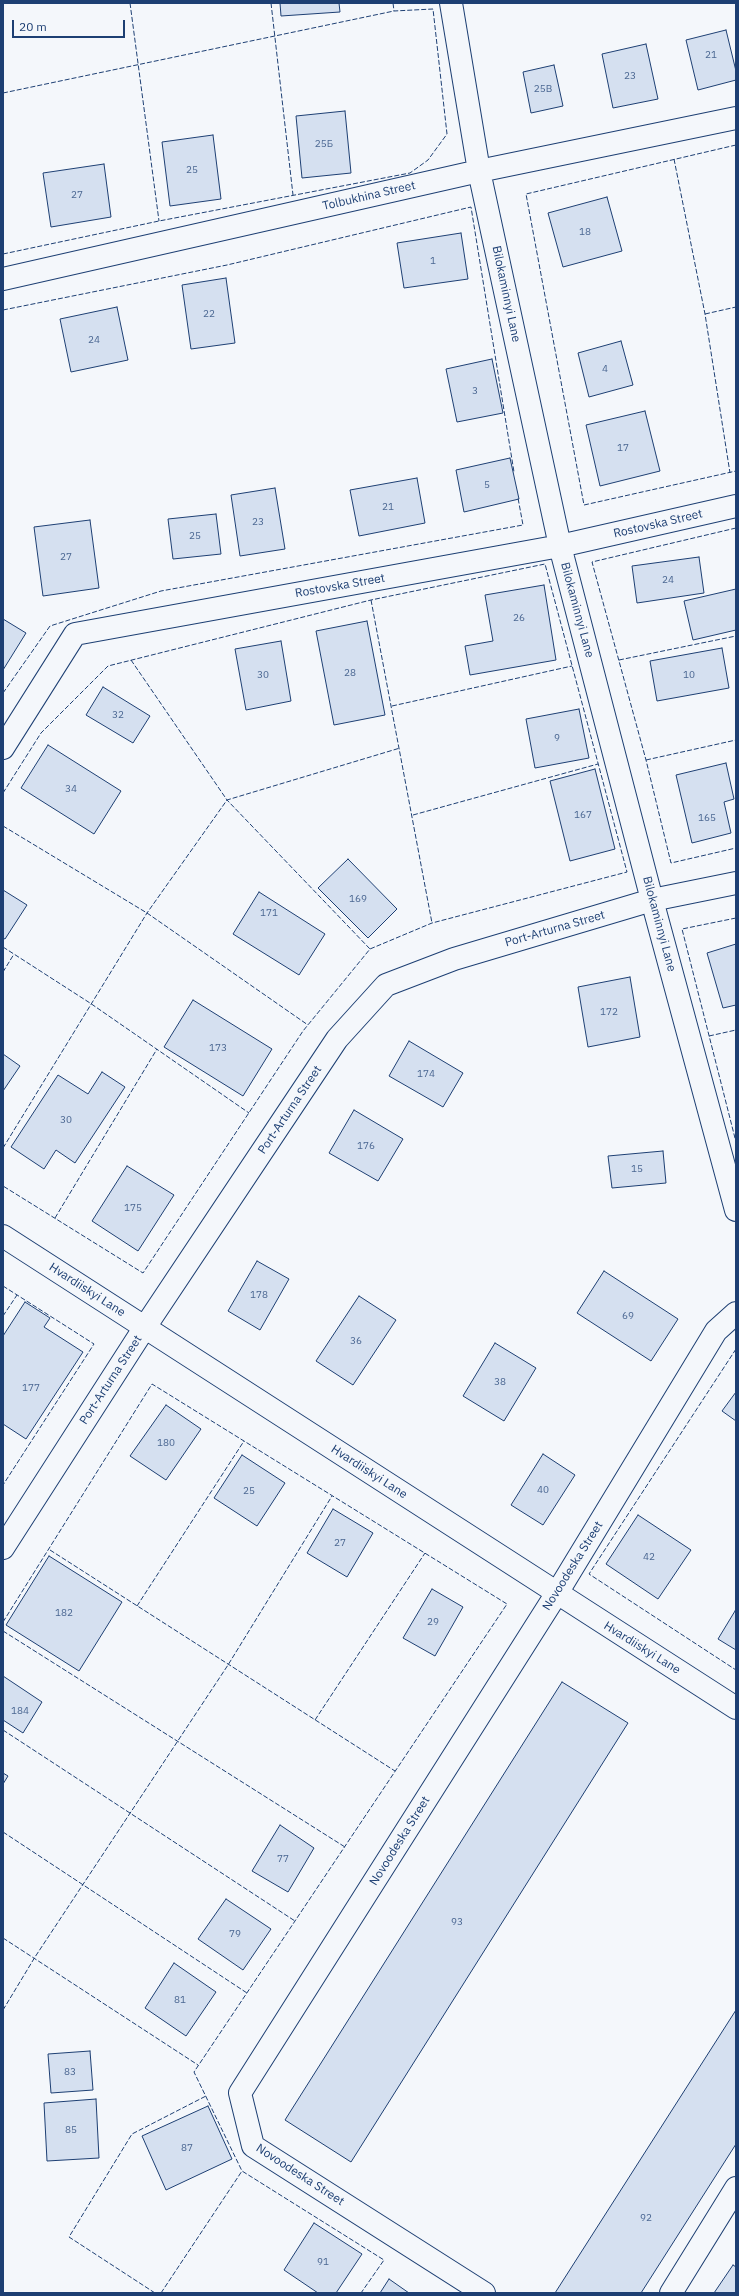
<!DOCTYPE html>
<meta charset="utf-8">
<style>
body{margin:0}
#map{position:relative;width:739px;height:2296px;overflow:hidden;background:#f4f7fb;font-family:"IBM Plex Sans",sans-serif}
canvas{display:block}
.frame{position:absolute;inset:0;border:4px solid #1d3f73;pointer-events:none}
.scale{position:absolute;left:12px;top:20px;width:113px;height:18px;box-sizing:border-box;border:2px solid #1d3f73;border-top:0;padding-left:5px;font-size:12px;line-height:14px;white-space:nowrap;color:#1d3f73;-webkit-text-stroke:3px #f4f7fb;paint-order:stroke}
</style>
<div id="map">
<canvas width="739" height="2296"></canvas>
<div class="frame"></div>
<div class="scale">20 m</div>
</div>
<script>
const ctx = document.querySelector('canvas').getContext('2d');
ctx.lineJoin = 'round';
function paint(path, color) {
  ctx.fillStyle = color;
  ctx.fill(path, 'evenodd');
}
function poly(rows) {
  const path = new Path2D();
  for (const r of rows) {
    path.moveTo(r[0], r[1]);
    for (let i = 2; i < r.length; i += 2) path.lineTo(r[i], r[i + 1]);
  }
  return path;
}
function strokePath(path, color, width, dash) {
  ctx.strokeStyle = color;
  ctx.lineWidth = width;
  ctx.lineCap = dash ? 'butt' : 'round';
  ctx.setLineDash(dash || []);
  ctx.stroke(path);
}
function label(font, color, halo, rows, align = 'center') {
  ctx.font = font + ' "IBM Plex Sans",sans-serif';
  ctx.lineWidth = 3;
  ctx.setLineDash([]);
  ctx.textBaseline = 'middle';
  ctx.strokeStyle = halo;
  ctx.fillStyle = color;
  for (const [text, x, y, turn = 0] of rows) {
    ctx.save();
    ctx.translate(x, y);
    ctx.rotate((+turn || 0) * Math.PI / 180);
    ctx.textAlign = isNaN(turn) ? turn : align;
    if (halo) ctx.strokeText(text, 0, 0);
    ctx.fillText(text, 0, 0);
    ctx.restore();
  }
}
const building = poly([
 [280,3,339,3,340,12,281,16,280,3],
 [726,30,736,71,736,80,698,90,686,40,726,30],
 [646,44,658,99,613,108,602,54,646,44],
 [554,65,563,106,531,113,523,72,554,65],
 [345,111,351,173,302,178,296,116,345,111],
 [213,135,221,199,170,206,162,142,213,135],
 [104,164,111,217,51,227,43,173,104,164],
 [607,197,622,251,563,267,548,213,607,197],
 [461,233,468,279,404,288,397,243,461,233],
 [226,278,235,343,191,349,182,285,226,278],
 [117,307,128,360,71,372,60,319,117,307],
 [621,341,633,385,589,397,578,353,621,341],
 [492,359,503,413,457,422,446,369,492,359],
 [645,411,660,471,600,486,586,425,645,411],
 [510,458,519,499,464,512,456,470,510,458],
 [417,478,425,523,359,536,350,490,417,478],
 [275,488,285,549,240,556,231,495,275,488],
 [216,514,221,554,173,559,168,519,216,514],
 [90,520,99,588,43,596,34,527,90,520],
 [699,557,704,593,637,603,632,566,699,557],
 [544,585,556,660,470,675,465,646,493,641,485,595,544,585],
 [736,589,736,630,693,640,684,601,736,589],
 [3,619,26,633,3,670,3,619],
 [367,621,385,715,334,725,316,631,367,621],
 [281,641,291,701,246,710,235,649,281,641],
 [722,648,729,688,657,701,650,661,722,648],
 [103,687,150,716,133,743,86,715,103,687],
 [579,709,589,758,535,768,526,719,579,709],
 [48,745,121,791,94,834,21,788,48,745],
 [726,763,734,799,724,802,731,833,692,843,676,775,726,763],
 [595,769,615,849,570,861,550,781,595,769],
 [348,859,397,909,368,938,318,888,348,859],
 [3,890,27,905,5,939,3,938,3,890],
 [259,892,325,934,299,975,233,934,259,892],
 [736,944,736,1005,723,1008,707,953,736,944],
 [630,977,640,1037,588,1047,578,987,630,977],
 [193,1000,272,1049,243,1096,164,1047,193,1000],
 [409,1041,463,1073,443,1107,389,1076,409,1041],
 [3,1054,20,1066,3,1091,3,1054],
 [102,1072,125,1087,75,1163,56,1150,44,1169,11,1147,58,1075,88,1094,102,1072],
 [354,1110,403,1139,378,1181,329,1153,354,1110],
 [663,1151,666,1183,612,1188,608,1156,663,1151],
 [127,1166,174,1195,138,1251,92,1221,127,1166],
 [257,1261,289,1279,260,1330,228,1311,257,1261],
 [604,1271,678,1319,651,1361,577,1313,604,1271],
 [359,1296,396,1320,353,1385,316,1361,359,1296],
 [25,1302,50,1318,44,1327,83,1352,26,1439,3,1424,3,1336,25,1302],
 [495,1343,536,1368,504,1421,463,1396,495,1343],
 [736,1392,736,1421,722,1411,736,1392],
 [166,1405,201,1429,166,1480,130,1456,166,1405],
 [543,1454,575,1475,543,1525,511,1505,543,1454],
 [242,1455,285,1483,257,1526,214,1498,242,1455],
 [333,1509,373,1533,347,1577,307,1553,333,1509],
 [638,1515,691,1550,658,1599,606,1564,638,1515],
 [49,1556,122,1602,79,1671,6,1625,49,1556],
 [432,1589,463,1607,435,1656,403,1638,432,1589],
 [735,1611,736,1612,736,1650,718,1639,735,1611],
 [3,1676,42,1702,23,1733,3,1720,3,1676],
 [562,1682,628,1723,351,2162,285,2120,562,1682],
 [3,1773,8,1776,3,1784,3,1773],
 [280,1825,314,1848,288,1892,252,1871,280,1825],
 [226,1899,271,1929,243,1970,198,1939,226,1899],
 [174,1963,216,1992,186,2036,145,2008,174,1963],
 [736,2010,736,2144,641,2293,555,2293,736,2010],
 [90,2051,93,2090,51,2093,48,2054,90,2051],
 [96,2099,99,2158,47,2161,44,2103,96,2099],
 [208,2106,232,2159,166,2190,142,2136,208,2106],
 [314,2223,362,2254,336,2293,318,2293,284,2270,314,2223],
 [733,2265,736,2267,736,2293,714,2293,733,2265],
 [389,2279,409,2293,380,2293,389,2279]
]);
paint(building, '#d5e0f0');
strokePath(building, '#1d3f73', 1);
const minor = poly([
 [451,3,479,171,560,546,652,900,736,1210],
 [3,279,479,171,736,118],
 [3,748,75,634,560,546,736,506],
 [3,1236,736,1708],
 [3,1548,145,1327,337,1039,386,985,454,959,652,900,736,883],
 [484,2293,253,2146,240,2093,557,1593,716,1331,736,1313],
 [671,2293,736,2188]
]);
strokePath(minor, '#1d3f73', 24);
strokePath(minor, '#f4f7fb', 22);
strokePath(poly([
 [130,3,159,221],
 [271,3,293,195],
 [3,93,394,11],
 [736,145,526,194,584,505,736,471],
 [674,159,705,314,730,473],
 [3,254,159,221,410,173,428,160,447,134,433,9,394,11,393,3],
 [3,310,227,265,471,207,514,472],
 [705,314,736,307],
 [736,528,592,562,646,760,671,863,736,848],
 [371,600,432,923],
 [131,660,227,800,370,949],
 [619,660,736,636],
 [3,693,50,626,161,591,523,525,518,498],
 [392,706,572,666],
 [646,760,736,740],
 [3,793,41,733,108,666,371,600,545,564,627,872,432,923,370,949,303,1031,143,1273,3,1186],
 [413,815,598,764],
 [3,826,147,913,308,1025],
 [736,918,682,929,736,1142],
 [3,947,90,1003,249,1113],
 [3,972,14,954],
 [709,1036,736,1030],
 [3,1148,147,913,227,800,400,748],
 [55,1218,157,1049],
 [3,1286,94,1344,3,1485],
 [3,1316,17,1295],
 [736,1349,589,1574,736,1670],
 [50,1550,395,1771],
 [137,1606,244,1441],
 [3,1622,152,1384,507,1604,194,2072,242,2171,384,2260,361,2293],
 [3,1631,345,1847],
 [315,1720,425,1553],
 [3,1730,295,1921],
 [3,1832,247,1993],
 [3,1938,198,2065],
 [3,2010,35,1957,228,1665,332,1496],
 [155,2293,69,2237,132,2134,206,2096],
 [161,2293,242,2171]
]), '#1d3f73', 1, [5, 2]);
label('10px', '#4b6792', null, [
 ["21",711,55],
 ["23",630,76],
 ["25В",543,89],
 ["25Б",324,144],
 ["25",192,170],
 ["27",77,195],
 ["18",585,232],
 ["1",433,261],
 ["22",209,314],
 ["24",94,340],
 ["4",605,369],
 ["3",475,391],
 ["17",623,448],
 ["5",487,485],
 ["21",388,507],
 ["23",258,522],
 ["25",195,536],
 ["27",66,557],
 ["24",668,580],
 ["26",519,618],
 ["28",350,673],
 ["30",263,675],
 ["10",689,675],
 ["32",118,715],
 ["9",557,738],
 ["34",71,789],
 ["167",583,815],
 ["165",707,818],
 ["169",358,899],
 ["171",269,913],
 ["172",609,1012],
 ["173",218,1048],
 ["174",426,1074],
 ["30",66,1120],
 ["176",366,1146],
 ["15",637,1169],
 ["175",133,1208],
 ["178",259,1295],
 ["69",628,1316],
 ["36",356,1341],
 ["38",500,1382],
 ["177",31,1388],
 ["180",166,1443],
 ["40",543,1490],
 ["25",249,1491],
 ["27",340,1543],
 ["42",649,1557],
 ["182",64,1613],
 ["29",433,1622],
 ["184",20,1711],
 ["77",283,1859],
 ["93",457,1922],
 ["79",235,1934],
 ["81",180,2000],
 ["83",70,2072],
 ["85",71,2130],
 ["87",187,2148],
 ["92",646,2218],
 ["91",323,2262]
]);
label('12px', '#1d3f73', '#f4f7fb', [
 ["Tolbukhina Street",369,196,-13],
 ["Bilokaminnyi Lane",506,294,78],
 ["Rostovska Street",658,524,-13],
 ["Rostovska Street",340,586,-10],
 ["Bilokaminnyi Lane",577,610,75],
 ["Bilokaminnyi Lane",659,924,75],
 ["Port-Arturna Street",555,929,-16],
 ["Port-Arturna Street",290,1110,-56],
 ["Hvardiiskyi Lane",87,1290,33],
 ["Port-Arturna Street",111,1380,-57],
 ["Hvardiiskyi Lane",369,1472,33],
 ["Novoodeska Street",573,1566,-58],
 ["Hvardiiskyi Lane",642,1648,32],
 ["Novoodeska Street",400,1841,-58],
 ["Novoodeska Street",300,2175,33]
]);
</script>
